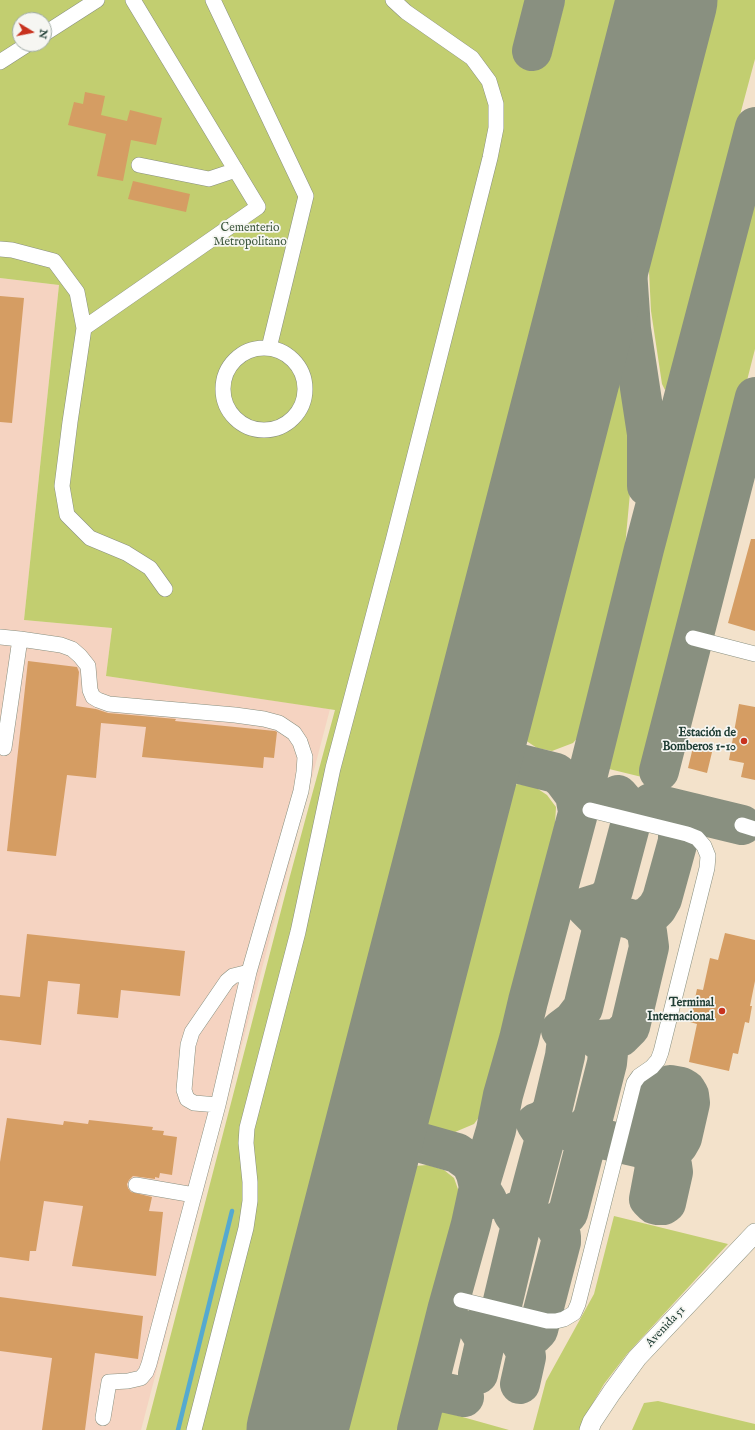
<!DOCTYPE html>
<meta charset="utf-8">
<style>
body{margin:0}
#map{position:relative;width:755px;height:1430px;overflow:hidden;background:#f3e2cb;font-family:"IM FELL English",serif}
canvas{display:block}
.north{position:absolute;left:12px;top:12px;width:40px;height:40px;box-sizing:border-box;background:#f6f6f2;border:1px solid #a0aca6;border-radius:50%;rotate:100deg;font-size:11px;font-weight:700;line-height:16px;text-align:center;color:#1f3d34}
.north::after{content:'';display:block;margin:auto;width:14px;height:18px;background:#c8321e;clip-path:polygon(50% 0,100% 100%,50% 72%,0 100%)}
</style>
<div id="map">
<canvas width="755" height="1430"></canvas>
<div class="north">N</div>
</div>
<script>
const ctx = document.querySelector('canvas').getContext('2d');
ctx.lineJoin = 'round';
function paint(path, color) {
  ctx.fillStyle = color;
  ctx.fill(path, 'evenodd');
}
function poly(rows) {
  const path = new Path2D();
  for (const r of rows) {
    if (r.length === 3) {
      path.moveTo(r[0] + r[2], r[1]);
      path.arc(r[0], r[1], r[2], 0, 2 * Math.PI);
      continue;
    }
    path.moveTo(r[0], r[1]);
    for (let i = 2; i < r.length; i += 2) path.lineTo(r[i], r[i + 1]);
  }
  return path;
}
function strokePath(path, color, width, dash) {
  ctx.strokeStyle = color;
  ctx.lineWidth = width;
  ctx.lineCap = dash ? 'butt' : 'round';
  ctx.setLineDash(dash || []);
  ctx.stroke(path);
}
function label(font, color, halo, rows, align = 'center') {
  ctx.font = font + ' "IM FELL English",serif';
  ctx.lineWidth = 3.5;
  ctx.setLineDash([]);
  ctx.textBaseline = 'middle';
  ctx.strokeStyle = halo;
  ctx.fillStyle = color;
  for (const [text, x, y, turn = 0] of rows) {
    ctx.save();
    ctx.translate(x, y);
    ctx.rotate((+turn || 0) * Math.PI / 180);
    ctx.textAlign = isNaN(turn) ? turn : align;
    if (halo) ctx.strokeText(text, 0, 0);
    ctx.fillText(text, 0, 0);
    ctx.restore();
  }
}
paint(poly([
 [0,278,59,285,24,620,112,628,106,676,330,709,141,1430,0,1430]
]), '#f5d3c1');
paint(poly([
 [0,0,388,0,470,61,486,82,493,128,244,1127,247,1201,190,1430,146,1430,290,876,335,710,106,676,112,628,24,620,59,285,0,278],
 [20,20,44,20,44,44,20,44],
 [399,0,531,0,518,51,550,59,565,0,636,0,263,1430,198,1430,250,1229,250,1143,337,769,494,159,492,79],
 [701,0,755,0,755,59,667,388,665,390,662,384,651,311,649,271,650,235,654,196,662,151],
 [755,196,755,349,646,778,605,768],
 [613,347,617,355,623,389,630,447,630,493,625,547,614,609,580,735,573,743,552,751,537,748,525,740,519,730,521,703],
 [518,784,535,787,547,795,556,807,555,824,482,1113,474,1124,455,1132,442,1131,427,1124,421,1112,417,1092,493,804,504,788],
 [428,1165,444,1170,454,1178,459,1192,456,1208,461,1209,404,1430,331,1430,394,1188,405,1172,413,1166],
 [614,1216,728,1244,627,1354,604,1384,586,1415,580,1430,533,1430,546,1381,594,1294],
 [658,1401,755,1424,755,1430,632,1430,644,1403],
 [434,1409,509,1430,429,1430]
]), '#c2ce70');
strokePath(poly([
 [178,1430,232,1211]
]), '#55a9d0', 4.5);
strokePath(poly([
 [532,51,545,0],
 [635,121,630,179,626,255,631,329,647,434,647,486],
 [583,324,595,316,605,313,615,315,623,319,631,329],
 [479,723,488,745,500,759,556,773,563,779,575,795,578,811],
 [659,771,755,397],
 [465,781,481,765,488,761,500,759],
 [651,803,742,825],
 [612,914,634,920,642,919,649,916,657,908,662,899,678,841,678,831,677,820,672,812,664,806],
 [382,1103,389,1124,404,1138,457,1153,471,1163,476,1174,479,1187,487,1200],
 [572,1132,663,1153,672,1151,678,1145,682,1138,690,1103,689,1095,686,1090,681,1087,670,1085,662,1090,656,1099,648,1131,640,1142,634,1145],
 [642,1148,650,1154,655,1162,655,1167,649,1199,654,1204,658,1205,663,1205,666,1203,673,1172,672,1165,670,1161,663,1153],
 [367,1159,382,1145,390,1141,404,1138],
 [478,1374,485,1343,484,1338,478,1328,492,1325,497,1321,501,1309,520,1229,520,1223,513,1213,522,1209,528,1202,544,1142,543,1134,536,1123,544,1120,552,1111,565,1056,567,1039,561,1030,573,1021,583,1008,601,934,602,927,597,918,586,907,602,902,609,897,613,890,630,826,631,819,630,809,618,795],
 [520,1384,526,1357,525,1350,518,1338,528,1338,533,1335,538,1330,561,1242,561,1236,554,1223,560,1221,568,1213,584,1151,584,1145,577,1133,586,1129,593,1118,607,1063,608,1053,606,1046,599,1040,614,1039,620,1037,630,1027,649,947,647,932,641,925,634,920],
 [442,1392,464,1397],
 [417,1430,448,1307,471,1224,479,1187,496,1130,503,1095,519,1039,528,1001,581,802,644,549,755,127]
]), '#899080', 40);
strokePath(poly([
 [297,1430,667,0]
]), '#899080', 101);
paint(poly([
 [85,92,105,96,101,115,127,121,130,110,162,118,156,145,131,140,123,181,97,176,106,134,68,125,74,102,83,104],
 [133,181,190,194,186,212,128,199],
 [0,296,24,298,12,423,0,422],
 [751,539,755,539,755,631,728,623],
 [28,661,77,667,79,672,76,706,96,709,108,713,176,719,175,721,275,731,277,732,274,758,264,757,263,768,142,757,146,727,101,723,96,778,67,775,56,856,7,851],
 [739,704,755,707,755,780,741,777,744,763,729,760],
 [694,743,713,748,707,773,688,768],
 [725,933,755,940,755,981,750,1006,752,1006,749,1023,745,1022,738,1054,733,1053,729,1071,689,1062,697,1024,690,1022,697,989,703,990,710,958,718,960],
 [27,934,185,951,180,996,121,990,118,1018,77,1014,80,984,48,981,41,1045,0,1040,0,995,20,997],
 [7,1118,63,1125,64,1121,88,1124,89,1120,153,1127,152,1130,164,1131,163,1135,177,1137,172,1175,160,1173,159,1178,155,1177,155,1179,133,1176,129,1180,127,1184,128,1188,131,1192,152,1197,149,1211,163,1212,156,1276,72,1266,83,1206,44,1201,36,1251,30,1251,29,1261,0,1257,0,1162],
 [0,1297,143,1316,138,1359,95,1353,85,1430,42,1430,52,1358,0,1351]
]), '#d59d63');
const minor = poly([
 [133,0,258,207,84,328,70,422,62,486,67,515,90,538,126,553,150,568,165,589],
 [213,0,306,196,269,348],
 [44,34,97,0],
 [0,62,28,44],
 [139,165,209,179,236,170],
 [0,249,12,250,54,261,77,292,84,328],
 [264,389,41],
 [0,637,20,639,4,748],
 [693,638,755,654],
 [20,639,61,645,72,649,80,656,88,666,90,690,93,697,98,700,109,704,235,715,264,719,279,723,294,733,300,742,305,757,304,772,301,791,249,972,218,1105,149,1364,146,1372,141,1378,128,1381,109,1382,103,1418],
 [742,825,755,829],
 [218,1105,194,1103,187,1099,184,1090,188,1045,192,1032,227,981,233,976,249,972],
 [136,1185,194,1195],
 [461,1300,547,1321,556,1321,564,1319,574,1313,578,1304,634,1083,639,1076,652,1067,658,1060,661,1052,707,868,708,856,704,846,697,838,687,834,590,810],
 [194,1430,246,1228,250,1201,250,1182,246,1143,247,1128,298,932,333,768,393,541,490,158,496,128,496,104,489,81,472,58,406,12,393,0]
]);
const major = poly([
 [589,1430,592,1422,612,1392,637,1358,755,1233]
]);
strokePath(minor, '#899080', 16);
strokePath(major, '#899080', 20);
strokePath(minor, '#fff', 15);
strokePath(major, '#fff', 19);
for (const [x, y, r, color] of [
 [744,741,4,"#c8321e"],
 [722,1011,4,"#c8321e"]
]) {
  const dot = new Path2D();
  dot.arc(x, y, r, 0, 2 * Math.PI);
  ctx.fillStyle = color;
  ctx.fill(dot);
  strokePath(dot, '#f6f6f2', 1.5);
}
label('12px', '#405a40', '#f6f6f2', [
 ["Cementerio",250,229],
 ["Metropolitano",250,243]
]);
label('bold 12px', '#1f3d34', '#f6f6f2', [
 ["Estación de",736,734],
 ["Bomberos 1-10",736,748],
 ["Terminal",714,1004],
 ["Internacional",714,1018]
], 'right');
label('12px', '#1f3d34', '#f6f6f2', [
 ["Avenida 51",666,1327,-47]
]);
</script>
